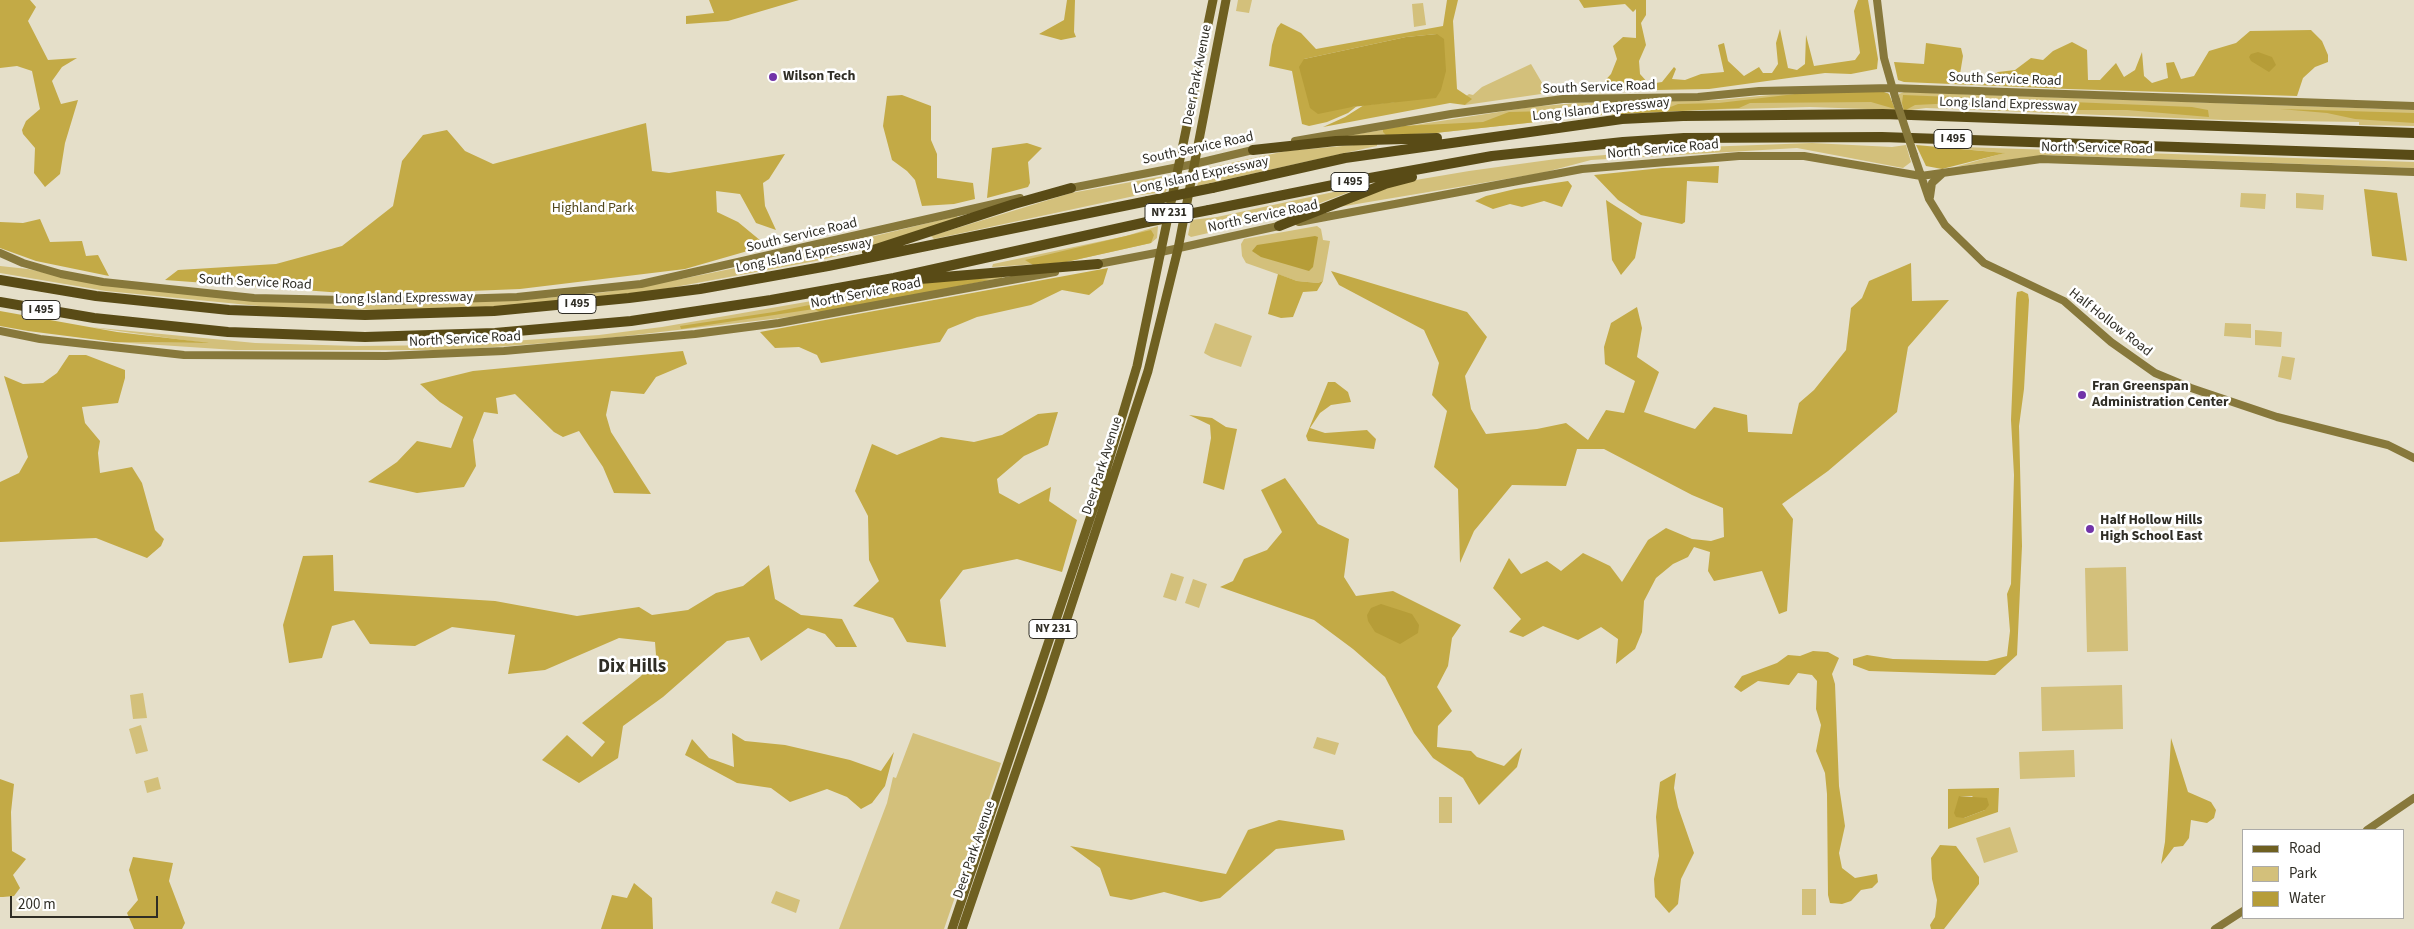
<!DOCTYPE html>
<style>
body{margin:0}
#map{position:relative;width:2414px;height:929px;overflow:hidden;background:#e5dfc9;font-family:"Source Sans 3",sans-serif}
canvas{display:block}
.legend{position:absolute;left:2242px;top:829px;width:162px;height:90px;box-sizing:border-box;background:#fff;border:1px solid #acaba8;margin:0;padding:6px 9px;list-style:none;font-size:15px;color:#2f2d25}
.legend li{display:flex;align-items:center;gap:10px;height:25px}
.legend b{width:25px;border:1px solid #acaba8}
.scale{position:absolute;left:10px;top:896px;width:148px;height:22px;box-sizing:border-box;border:2px solid #2f2d25;border-top:0;padding-left:6px;font-size:15px;line-height:18px;white-space:nowrap;color:#2f2d25;-webkit-text-stroke:4px #fff;paint-order:stroke}
</style>
<div id="map">
<canvas width="2414" height="929"></canvas>
<ul class="legend">
<li><b style="height:6px;background:#6f6021"></b>Road</li>
<li><b style="height:14px;background:#d3c07b"></b>Park</li>
<li><b style="height:14px;background:#b69d38"></b>Water</li>
</ul>
<div class="scale">200 m</div>
</div>
<script>
const ctx = document.querySelector('canvas').getContext('2d');
ctx.lineJoin = 'round';
function paint(path, color) {
  ctx.fillStyle = color;
  ctx.fill(path, 'evenodd');
}
function poly(rows) {
  const path = new Path2D();
  for (const r of rows) {
    path.moveTo(r[0], r[1]);
    for (let i = 2; i < r.length; i += 2) path.lineTo(r[i], r[i + 1]);
  }
  return path;
}
function strokePath(path, color, width, dash) {
  ctx.strokeStyle = color;
  ctx.lineWidth = width;
  ctx.lineCap = dash ? 'butt' : 'round';
  ctx.setLineDash(dash || []);
  ctx.stroke(path);
}
function label(font, color, halo, rows, align = 'center') {
  ctx.font = font + ' "Source Sans 3",sans-serif';
  ctx.lineWidth = 5;
  ctx.setLineDash([]);
  ctx.textBaseline = 'middle';
  ctx.strokeStyle = halo;
  ctx.fillStyle = color;
  for (const [text, x, y, turn = 0] of rows) {
    ctx.save();
    ctx.translate(x, y);
    ctx.rotate((+turn || 0) * Math.PI / 180);
    ctx.textAlign = isNaN(turn) ? turn : align;
    if (halo) ctx.strokeText(text, 0, 0);
    ctx.fillText(text, 0, 0);
    ctx.restore();
  }
}
paint(poly([
 [1238,0,1252,0,1249,13,1236,11],
 [1423,3,1426,25,1414,27,1412,4],
 [1531,64,1548,93,1465,105,1471,99,1466,96,1469,94,1473,95,1482,87],
 [1813,91,1888,93,1895,110,1810,107,1665,111,1601,115,1435,133,1331,138,1531,107,1576,103,1718,100],
 [1904,92,2414,110,2414,126,2359,125,2359,122,2224,120,1926,108,1904,111,1899,97,1899,94],
 [1377,143,1377,146,1372,147,1197,186,1203,169,1286,151],
 [1812,143,1892,147,1906,145,1911,162,1903,168,1797,148,1591,160,1542,173,1327,209,1398,183,1469,171,1556,159,1703,147],
 [1932,146,2414,162,2414,168,2045,155,1955,167,2004,153],
 [1164,176,1169,177,1166,192,1139,195,934,239,931,236,1071,193],
 [1352,188,1360,188,1291,214,1191,237,1188,235,1191,220,1217,217],
 [2241,193,2266,194,2265,209,2240,207],
 [2296,193,2324,195,2323,210,2296,208],
 [957,216,958,219,876,247,816,261,637,294,480,308,384,310,269,307,106,291,0,273,0,266,28,269,101,285,233,299,384,305,545,298,606,292,681,279,780,259],
 [1158,226,1157,238,1151,243,1066,262,992,267,993,264,1126,236],
 [1317,226,1321,229,1323,240,1330,241,1323,281,1318,283,1297,281,1246,263,1242,256,1241,244,1244,239],
 [1002,276,1002,278,990,280,824,313,600,339,454,350,235,350,114,342,205,343,89,327,255,343,356,346,454,345,599,335,662,327,921,282],
 [1215,323,1252,336,1241,367,1211,357,1204,353],
 [2225,323,2251,324,2251,338,2224,336],
 [2255,330,2282,332,2281,347,2255,345],
 [2282,356,2295,358,2291,380,2278,377],
 [2126,567,2128,651,2087,652,2085,568],
 [1171,573,1184,577,1176,601,1163,597],
 [1193,579,1207,584,1199,608,1185,603],
 [2122,685,2123,729,2042,731,2041,687],
 [143,693,147,718,133,719,130,695],
 [141,725,148,751,136,754,129,729],
 [913,733,1001,763,944,929,839,929,887,803,893,777,896,778],
 [1317,737,1339,743,1335,755,1313,748],
 [2074,750,2075,777,2020,779,2019,752],
 [158,777,161,789,147,793,144,781],
 [1439,797,1452,797,1452,823,1439,823],
 [2010,827,2018,852,1984,863,1976,838],
 [1802,889,1816,889,1816,915,1802,915],
 [776,891,800,900,796,913,771,903]
]), '#d3c07b');
paint(poly([
 [0,0,30,0,36,7,28,21,48,60,77,58,62,67,52,81,61,104,78,100,65,143,60,174,45,187,34,173,35,148,23,134,22,130,26,121,40,109,32,71,17,66,0,68],
 [709,0,799,0,728,21,686,24,686,16,714,13],
 [1067,0,1075,0,1074,32,1076,37,1061,40,1039,34,1064,20],
 [1447,0,1458,0,1453,21,1457,89,1472,99,1465,105,1450,103,1323,127,1345,117,1364,105,1395,102,1437,34,1406,37,1304,59,1352,107,1357,106,1348,113,1327,122,1309,126,1302,124,1292,71,1269,66,1272,45,1277,28,1281,23,1301,33,1316,49,1443,26],
 [1579,0,1646,0,1646,15,1641,23,1646,45,1639,61,1640,74,1649,84,1662,82,1674,67,1676,69,1672,79,1685,80,1701,74,1724,72,1718,45,1724,43,1728,61,1744,76,1759,67,1763,73,1772,73,1778,64,1776,43,1780,29,1788,68,1797,70,1805,64,1806,35,1814,66,1855,60,1860,53,1854,11,1858,0,1868,0,1878,59,1877,69,1851,74,1825,73,1709,89,1603,91,1601,85,1611,74,1617,59,1613,46,1623,37,1636,38,1636,9,1633,12,1625,4,1584,8],
 [2311,30,2322,41,2328,55,2328,62,2315,67,2303,78,2297,96,2068,89,1904,82,1898,80,1894,62,1924,64,1926,43,1961,48,1963,56,1960,74,1966,79,1982,81,1998,72,2015,70,2031,58,2043,60,2053,51,2072,42,2087,50,2088,80,2100,80,2116,63,2124,77,2135,70,2142,52,2144,76,2152,83,2168,78,2166,63,2174,62,2181,79,2194,76,2209,51,2236,43,2250,31],
 [1812,92,1884,92,1889,94,1895,109,1871,102,1750,103,1739,108,1601,115,1435,133,1386,135,1383,132,1383,129,1403,126,1483,122,1509,112,1668,108,1678,104,1719,103],
 [902,95,931,106,931,140,937,154,937,178,973,183,975,199,954,204,922,206,915,180,907,171,892,160,883,126,887,96],
 [1903,95,2192,107,2208,110,2209,117,2127,110,2074,110,2030,105,1956,103,1915,105,1904,111,1902,103],
 [2280,109,2414,113,2414,123,2355,119,2327,113],
 [646,123,652,171,669,173,785,154,769,179,763,183,765,206,776,230,756,223,740,194,716,191,717,212,738,222,761,241,772,244,685,269,520,289,371,295,165,280,178,270,276,264,342,246,393,206,402,161,423,135,447,130,465,151,493,164],
 [1027,143,1042,148,1028,162,1030,183,1028,187,987,198,992,148],
 [1916,145,2005,153,1942,169,1926,166],
 [1719,166,1718,183,1687,181,1685,222,1682,224,1641,215,1618,200,1594,175,1662,168],
 [1568,181,1572,186,1562,207,1544,201,1522,207,1510,204,1493,209,1475,201,1486,196,1515,189],
 [2364,189,2397,193,2407,261,2372,256],
 [1606,200,1642,223,1635,258,1621,275,1612,260],
 [40,219,50,242,82,241,86,256,98,255,109,276,36,261,0,248,0,222,23,223],
 [1151,230,1154,235,1151,243,1066,262,1033,265,1025,260],
 [1911,263,1912,301,1949,300,1908,347,1897,412,1828,471,1782,504,1793,519,1787,611,1779,614,1762,571,1714,581,1708,571,1710,552,1694,547,1688,557,1673,564,1656,578,1644,601,1642,632,1635,649,1616,664,1618,639,1601,627,1578,640,1543,626,1523,637,1509,632,1521,619,1493,588,1509,558,1521,574,1547,561,1561,571,1583,553,1610,566,1622,582,1648,540,1666,528,1692,539,1711,541,1724,537,1723,508,1692,495,1604,449,1577,449,1566,486,1512,485,1474,531,1460,563,1458,489,1434,467,1447,411,1432,395,1439,363,1424,330,1339,285,1331,271,1467,312,1487,337,1465,376,1471,409,1486,434,1537,429,1566,423,1588,440,1606,410,1624,413,1635,381,1605,364,1604,347,1611,323,1637,307,1642,328,1637,357,1659,372,1644,412,1695,429,1714,407,1747,415,1748,432,1792,434,1799,403,1814,390,1846,350,1851,308,1862,298,1869,281],
 [1108,268,1103,284,1089,295,1062,290,1031,305,977,317,948,329,940,342,821,363,817,355,799,347,775,348,760,332],
 [1278,274,1297,281,1318,283,1323,281,1317,291,1303,292,1293,317,1281,318,1268,314],
 [969,278,990,280,822,313,814,309,681,329,680,326,774,312,911,285],
 [2022,291,2028,294,2029,300,2024,389,2019,426,2022,546,2017,655,1995,675,1869,671,1853,665,1853,659,1867,655,1893,659,1987,661,2007,656,2010,631,2007,594,2011,584,2014,475,2011,420,2016,299,2017,292],
 [0,311,117,332,210,343,114,342,28,331,0,326],
 [683,351,687,364,656,377,644,394,611,391,606,415,611,432,651,494,614,493,603,467,579,431,563,437,554,432,515,394,496,398,498,414,484,412,473,440,476,466,464,487,417,493,368,482,397,462,417,441,451,448,463,417,440,402,420,384,473,371],
 [69,355,86,355,125,370,125,378,118,403,82,407,85,423,100,441,98,453,100,473,132,467,142,483,155,530,164,539,161,546,147,558,96,538,0,542,0,482,19,473,28,457,4,376,23,384,43,383,57,373],
 [1328,382,1335,382,1348,392,1351,402,1331,405,1320,413,1310,428,1325,433,1367,430,1376,439,1374,449,1308,441,1306,436],
 [1058,412,1048,445,1024,456,997,479,999,493,1019,504,1051,487,1049,501,1077,520,1062,572,1017,559,963,570,940,600,946,647,907,642,893,618,853,606,879,581,869,560,868,516,855,491,872,444,897,455,941,437,974,442,1002,435,1038,414],
 [1189,415,1212,418,1226,427,1237,429,1224,490,1203,483,1211,438,1210,425],
 [1285,478,1318,524,1349,539,1344,577,1356,596,1393,591,1461,625,1452,638,1448,666,1437,687,1452,711,1438,726,1437,747,1471,751,1477,757,1504,766,1522,748,1517,767,1479,805,1463,778,1433,758,1414,733,1385,677,1353,649,1314,620,1220,587,1233,581,1244,559,1267,550,1282,532,1261,490],
 [333,555,334,591,495,601,577,616,639,607,652,615,688,610,716,593,743,586,769,565,775,599,801,615,842,619,857,647,836,647,825,634,808,628,761,661,749,637,727,641,663,697,623,726,618,758,579,783,542,760,567,735,592,757,605,742,582,723,641,676,656,655,655,642,619,638,545,670,508,674,515,635,452,627,415,646,370,644,354,620,332,626,322,658,289,663,283,625,303,556],
 [1813,651,1828,652,1839,658,1832,674,1835,684,1839,786,1845,826,1839,853,1842,868,1855,878,1877,874,1878,882,1872,888,1861,890,1851,901,1842,904,1830,903,1828,895,1827,794,1825,773,1816,751,1821,725,1816,709,1817,681,1812,675,1798,673,1789,685,1758,681,1741,692,1734,687,1742,676,1777,663,1788,655,1800,656],
 [732,733,745,741,785,745,850,760,881,771,894,752,885,786,872,803,861,809,847,797,827,789,790,802,771,788,737,783,685,755,692,739,709,758,734,767],
 [2171,738,2188,792,2211,802,2216,810,2214,818,2207,823,2191,820,2189,838,2183,846,2174,847,2161,864,2165,842],
 [1676,773,1674,788,1678,807,1694,853,1681,879,1678,904,1669,913,1655,897,1654,879,1659,856,1656,817,1660,782],
 [0,779,14,784,11,812,12,851,26,859,13,875,20,888,14,896,3,897,0,897],
 [1999,788,1998,812,1948,829,1948,789],
 [1959,796,1972,796,1985,810,1964,818],
 [1279,820,1343,830,1345,840,1276,849,1220,898,1201,902,1164,892,1131,900,1110,896,1100,868,1070,846,1226,874,1248,830],
 [1940,845,1956,846,1979,877,1979,884,1944,929,1931,929,1930,925,1935,917,1937,900,1932,879,1931,858],
 [133,857,173,863,169,881,185,923,182,929,134,929,127,913,138,900,129,870],
 [634,883,652,898,653,929,601,929,612,895,627,898]
]), '#c3aa46');
paint(poly([
 [1437,34,1444,39,1446,71,1441,90,1436,98,1352,107,1318,114,1310,108,1299,67,1304,59,1406,37],
 [2258,52,2272,57,2276,65,2269,72,2251,61,2249,57,2251,54],
 [1315,236,1318,237,1313,267,1309,271,1261,257,1252,251,1257,245],
 [1381,604,1412,614,1419,625,1418,633,1400,644,1375,632,1368,621,1367,615,1371,608],
 [1959,796,1987,798,1989,805,1985,810,1964,818,1956,817,1954,813]
]), '#b69d38');
strokePath(poly([
 [1877,0,1884,58,1896,100],
 [1295,141,1451,114,1563,99,1698,97,1759,91,1891,88,2414,106],
 [1914,155,1929,199,1945,225,1984,263,2064,301,2111,342,2155,373,2191,388,2277,417,2388,445,2414,458],
 [1066,189,1194,164,1257,149],
 [1930,197,1932,183,1943,173],
 [1299,222,1582,169,1739,156,1804,156,1921,176,2041,159,2414,172],
 [0,253,23,263,61,274,103,282,254,298,390,301,517,297,641,284,1020,198],
 [1093,265,1161,252,1283,225],
 [0,331,40,339,184,355,386,356,504,351,695,334,779,323,1055,272],
 [2367,830,2414,798],
 [2215,929,2243,911]
]), '#87783b', 8);
strokePath(poly([
 [952,929,1104,477,1137,366,1213,0],
 [962,929,1041,698,1148,371,1178,249,1226,0]
]), '#6f6021', 9);
strokePath(poly([
 [1253,150,1336,141,1437,138],
 [1212,188,1345,158,1622,119,1683,116,1883,114,2414,133],
 [1209,210,1348,182,1492,156,1623,142,1684,138,1882,137,2414,155],
 [1279,226,1385,184,1412,177],
 [867,252,1014,204,1071,188],
 [920,279,1098,264],
 [0,280,96,296,229,310,365,315,494,311,629,298,700,289,828,266,1148,201],
 [0,302,94,318,228,332,365,337,495,333,631,321,771,300,894,278,1147,222]
]), '#594b16', 10);
strokePath(poly([
 [1896,100,1914,155]
]), '#87783b', 8);
strokePath(poly([
 [1148,201,1212,188],
 [1147,222,1209,210]
]), '#594b16', 10);
for (const [x, y, r, color] of [
 [773,77,5,"#7233a8"],
 [2082,395,5,"#7233a8"],
 [2090,529,5,"#7233a8"]
]) {
  const dot = new Path2D();
  dot.arc(x, y, r, 0, 2 * Math.PI);
  ctx.fillStyle = color;
  ctx.fill(dot);
  strokePath(dot, '#fff', 2);
}
for (const [x, y, w] of [
 [1953,139,38],
 [1350,182,38],
 [1169,213,48],
 [577,304,38],
 [41,310,38],
 [1053,629,48]
]) {
  const box = new Path2D();
  box.roundRect(x - w / 2, y - 9.5, w, 19, 4);
  ctx.fillStyle = '#fff';
  ctx.fill(box);
  strokePath(box, '#2f2d25', 1);
}
label('bold 12px', '#2f2d25', null, [
 ["I 495",1953,139],
 ["I 495",1350,182],
 ["NY 231",1169,213],
 ["I 495",577,304],
 ["I 495",41,310],
 ["NY 231",1053,629]
]);
label('14px', '#2f2d25', '#fff', [
 ["Deer Park Avenue",1198,75,-79],
 ["South Service Road",2005,80,2],
 ["South Service Road",1599,88,-2],
 ["Long Island Expressway",2008,105,2],
 ["Long Island Expressway",1601,110,-6],
 ["South Service Road",1198,149,-12],
 ["North Service Road",2097,149,1],
 ["North Service Road",1663,150,-5],
 ["Long Island Expressway",1201,176,-12],
 ["North Service Road",1263,217,-12],
 ["South Service Road",802,236,-13],
 ["Long Island Expressway",804,256,-11],
 ["South Service Road",255,283,3],
 ["North Service Road",866,294,-11],
 ["Long Island Expressway",404,299,-1],
 ["Half Hollow Road",2110,323,38],
 ["North Service Road",465,340,-3],
 ["Deer Park Avenue",1103,466,-72],
 ["Deer Park Avenue",975,850,-71]
]);
label('bold 14px', '#2f2d25', '#fff', [
 ["Wilson Tech",783,77],
 ["Fran Greenspan",2092,387],
 ["Administration Center",2092,403],
 ["Half Hollow Hills",2100,521],
 ["High School East",2100,537]
], 'left');
label('14px', '#50461c', '#fff', [
 ["Highland Park",593,209]
]);
label('bold 19px', '#2f2d25', '#fff', [
 ["Dix Hills",632,668]
]);
</script>
